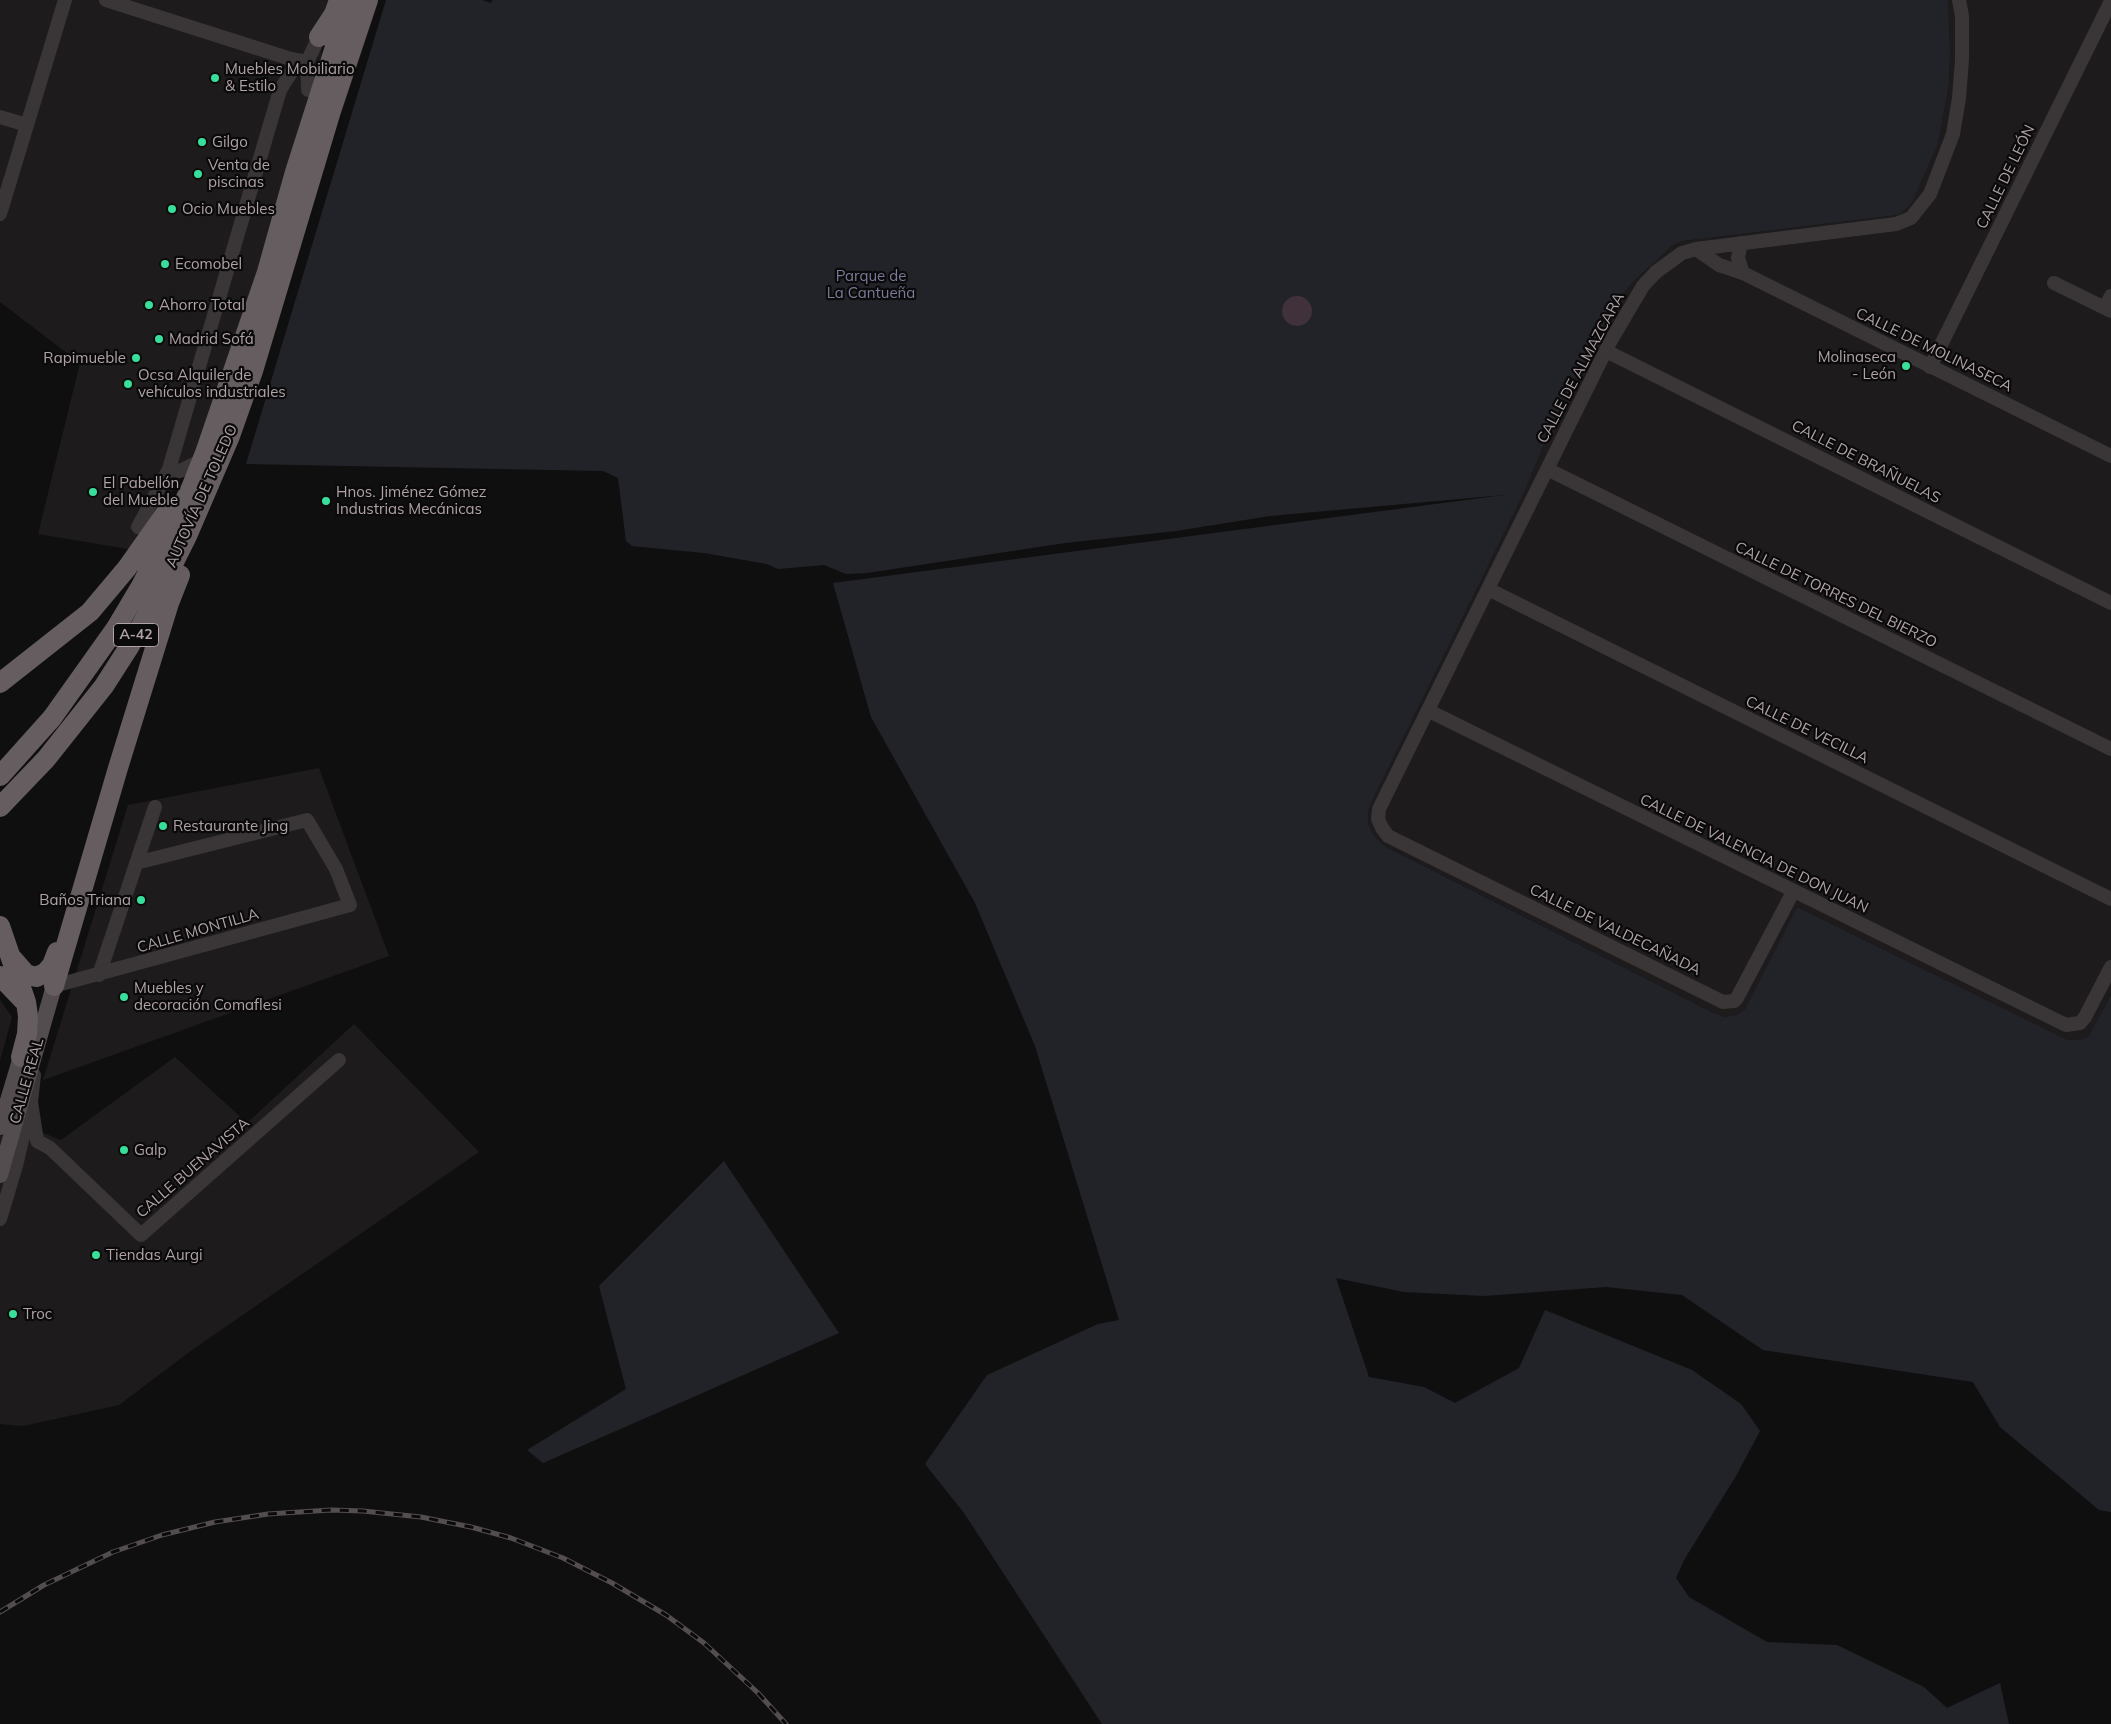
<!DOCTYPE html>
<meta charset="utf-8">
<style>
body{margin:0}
canvas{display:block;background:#100f0f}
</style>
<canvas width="2111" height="1724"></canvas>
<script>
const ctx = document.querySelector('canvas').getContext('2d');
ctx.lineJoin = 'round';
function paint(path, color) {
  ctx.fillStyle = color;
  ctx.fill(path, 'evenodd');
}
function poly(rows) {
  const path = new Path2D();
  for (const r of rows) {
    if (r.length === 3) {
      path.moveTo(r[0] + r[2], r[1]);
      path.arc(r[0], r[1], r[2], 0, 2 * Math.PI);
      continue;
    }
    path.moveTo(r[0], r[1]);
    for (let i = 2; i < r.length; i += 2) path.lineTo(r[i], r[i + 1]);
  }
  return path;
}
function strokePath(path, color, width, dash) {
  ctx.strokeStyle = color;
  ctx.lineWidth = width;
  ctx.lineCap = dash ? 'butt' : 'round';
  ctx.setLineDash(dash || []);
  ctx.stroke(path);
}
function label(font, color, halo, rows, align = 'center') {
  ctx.font = font + ' Mulish,sans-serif';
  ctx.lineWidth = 4.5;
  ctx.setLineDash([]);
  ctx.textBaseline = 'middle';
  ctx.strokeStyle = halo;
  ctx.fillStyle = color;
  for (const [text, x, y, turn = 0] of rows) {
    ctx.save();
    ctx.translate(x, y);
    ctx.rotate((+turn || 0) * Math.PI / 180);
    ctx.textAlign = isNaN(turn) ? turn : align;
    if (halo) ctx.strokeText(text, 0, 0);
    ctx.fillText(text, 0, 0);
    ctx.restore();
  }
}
paint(poly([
 [0,0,330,0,316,86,206,439,134,550,38,534,80,363,0,302],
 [1948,0,2111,0,2111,995,2094,1029,2089,1036,2081,1040,2068,1040,1797,907,1745,1009,1736,1015,1724,1017,1712,1012,1386,847,1374,836,1368,823,1368,812,1372,801,1524,493,1550,430,1593,342,1603,333,1623,293,1635,280,1673,245,1683,241,1898,215,1910,204,1938,144,1949,84,1950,51],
 [319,768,389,956,43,1080,128,805],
 [0,1000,12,1017,0,1061],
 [354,1024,479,1152,192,1350,119,1405,23,1426,0,1424,0,1116,61,1140,175,1057,247,1123]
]), '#1d1b1b');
paint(poly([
 [386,0,482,0,491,3,492,0,1948,0,1950,51,1949,84,1938,144,1911,204,1898,215,1683,241,1673,245,1635,280,1623,293,1603,333,1593,342,1550,430,1524,493,1372,801,1368,812,1368,823,1374,836,1386,847,1712,1012,1724,1017,1736,1015,1745,1009,1797,907,2068,1040,2081,1040,2089,1036,2111,995,2111,1512,2099,1510,2000,1427,1973,1382,1763,1350,1682,1295,1606,1287,1484,1296,1404,1292,1336,1278,1369,1377,1424,1387,1455,1403,1519,1368,1545,1310,1692,1370,1741,1404,1760,1431,1736,1476,1684,1560,1676,1578,1689,1597,1767,1642,1837,1645,1924,1687,1947,1708,2000,1683,2009,1724,1102,1724,964,1513,925,1464,987,1375,1098,1324,1119,1320,1035,1046,975,903,871,717,833,583,1504,495,1270,516,1176,531,1065,543,867,573,846,574,824,565,778,569,767,564,704,553,632,546,626,541,618,478,603,471,246,464],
 [724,1161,839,1333,543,1463,527,1450,626,1389,599,1286]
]), '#222229');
paint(poly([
 [1297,311,15]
]), '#40313b');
strokePath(poly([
 [106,0,291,59,307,62],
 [308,90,307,62,319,37],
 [0,117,27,125],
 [0,214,65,0],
 [1741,243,1738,258,1743,273],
 [1696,249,1719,265,1743,273,2111,456],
 [2054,283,2111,311],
 [2105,308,2111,296],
 [1606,351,2111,603],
 [1930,367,2111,1],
 [169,469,180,471,194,464],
 [1547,469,2111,749],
 [138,527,169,469,280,90,294,68,296,60],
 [1488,589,2111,899],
 [1429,711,2066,1025,2080,1023,2085,1017,2111,967],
 [1793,892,1737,998,1734,1001,1723,1002,1388,836,1382,828,1378,819,1379,809,1610,342,1643,286,1656,272,1682,253,1696,249,1896,224,1911,218,1930,194,1953,134,1959,98,1962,60,1962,16,1959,0],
 [99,975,155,807],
 [54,986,350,905,336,869,307,820,136,863],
 [34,1075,31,1102,37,1141,50,1148,141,1235,339,1060],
 [0,1219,16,1166,29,1110]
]), '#3a3637', 14);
strokePath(poly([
 [0,1127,21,1057],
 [0,1175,54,986]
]), '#544d4f', 16);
strokePath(poly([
 [319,37,334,14,339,0],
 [0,683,90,612,127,568,170,507],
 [0,776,52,718,116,628,141,586,191,488,205,453,267,272,295,172,350,0],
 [0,807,46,759,104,686,129,647,151,608,187,536,230,436,253,371,331,111,368,0],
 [0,926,26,1002,28,1016,27,1034,21,1057],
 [12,958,26,974,36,977,45,973,52,965,57,952],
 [0,976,23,1000],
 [54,986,118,768,169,603,180,575]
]), '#655d60', 20);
const rail = poly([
 [0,1612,44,1585,113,1552,162,1535,215,1522,268,1514,331,1510,363,1511,421,1517,471,1527,511,1538,563,1558,612,1583,666,1615,704,1643,758,1693,786,1724]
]);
strokePath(rail, '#544d50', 5);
strokePath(rail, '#0b0a0a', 3, [9]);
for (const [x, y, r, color] of [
 [215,78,5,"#38df9a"],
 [202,142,5,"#38df9a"],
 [198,174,5,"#38df9a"],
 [172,209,5,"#38df9a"],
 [165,264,5,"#38df9a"],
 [149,305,5,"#38df9a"],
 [159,339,5,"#38df9a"],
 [136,358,5,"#38df9a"],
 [1906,366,5,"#38df9a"],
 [128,384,5,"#38df9a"],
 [93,492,5,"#38df9a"],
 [326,501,5,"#38df9a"],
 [163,826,5,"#38df9a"],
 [141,900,5,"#38df9a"],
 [124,997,5,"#38df9a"],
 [124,1150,5,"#38df9a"],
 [96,1255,5,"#38df9a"],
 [13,1314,5,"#38df9a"]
]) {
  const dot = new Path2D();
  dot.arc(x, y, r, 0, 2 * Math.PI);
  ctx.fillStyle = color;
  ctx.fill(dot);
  strokePath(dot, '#0b0a0a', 2);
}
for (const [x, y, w] of [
 [136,635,45]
]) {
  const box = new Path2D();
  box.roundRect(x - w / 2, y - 11.5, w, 23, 4);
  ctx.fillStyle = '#0b0a0a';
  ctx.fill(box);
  strokePath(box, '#b0a2a7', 1);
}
label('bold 14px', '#b0a2a7', null, [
 ["A-42",136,635]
]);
label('15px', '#b0a2a7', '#0b0a0a', [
 ["Muebles Mobiliario",225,69],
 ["& Estilo",225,86],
 ["Gilgo",212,142],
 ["Venta de",208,165],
 ["piscinas",208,182],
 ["Ocio Muebles",182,209],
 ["Ecomobel",175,264],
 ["Ahorro Total",159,305],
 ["Madrid Sofá",169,339],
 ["Molinaseca",1896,357,"right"],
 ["- León",1896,374,"right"],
 ["Rapimueble",126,358,"right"],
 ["Ocsa Alquiler de",138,375],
 ["vehículos industriales",138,392],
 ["El Pabellón",103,483],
 ["del Mueble",103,500],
 ["Hnos. Jiménez Gómez",336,492],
 ["Industrias Mecánicas",336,509],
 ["Restaurante Jing",173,826],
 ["Baños Triana",131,900,"right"],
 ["Muebles y",134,988],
 ["decoración Comaflesi",134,1005],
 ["Galp",134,1150],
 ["Tiendas Aurgi",106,1255],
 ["Troc",23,1314]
], 'left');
label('15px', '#b0a2a7', '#0b0a0a', [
 ["CALLE DE LEÓN",2006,177,-64],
 ["CALLE DE MOLINASECA",1934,350,26],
 ["CALLE DE ALMAZCARA",1581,368,-62],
 ["CALLE DE BRAÑUELAS",1866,462,27],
 ["AUTOVÍA DE TOLEDO",202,496,-66],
 ["CALLE DE TORRES DEL BIERZO",1836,595,26],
 ["CALLE DE VECILLA",1807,730,26],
 ["CALLE DE VALENCIA DE DON JUAN",1754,854,26],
 ["CALLE DE VALDECAÑADA",1615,930,26],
 ["CALLE MONTILLA",198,931,-16],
 ["CALLE REAL",27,1081,-74],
 ["CALLE BUENAVISTA",193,1168,-41]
]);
label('15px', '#7a7a9a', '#0b0a0a', [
 ["Parque de",871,276],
 ["La Cantueña",871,293]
]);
</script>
